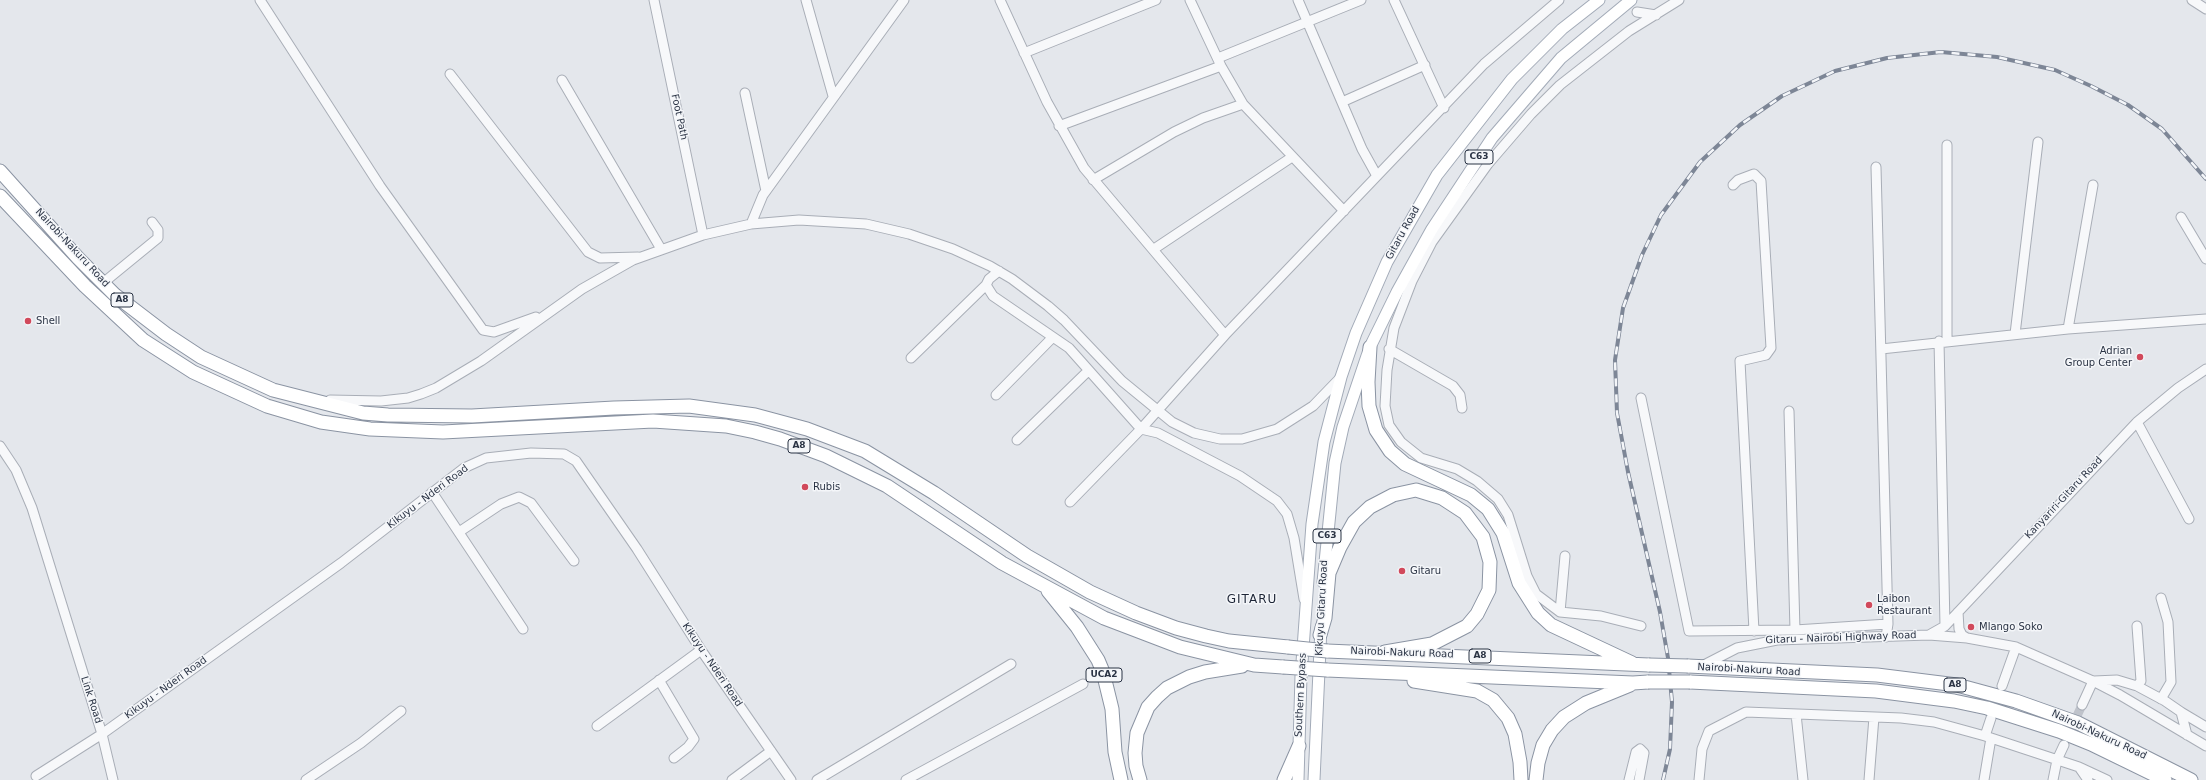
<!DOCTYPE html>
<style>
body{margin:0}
canvas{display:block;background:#e4e7ec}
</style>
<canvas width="2206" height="780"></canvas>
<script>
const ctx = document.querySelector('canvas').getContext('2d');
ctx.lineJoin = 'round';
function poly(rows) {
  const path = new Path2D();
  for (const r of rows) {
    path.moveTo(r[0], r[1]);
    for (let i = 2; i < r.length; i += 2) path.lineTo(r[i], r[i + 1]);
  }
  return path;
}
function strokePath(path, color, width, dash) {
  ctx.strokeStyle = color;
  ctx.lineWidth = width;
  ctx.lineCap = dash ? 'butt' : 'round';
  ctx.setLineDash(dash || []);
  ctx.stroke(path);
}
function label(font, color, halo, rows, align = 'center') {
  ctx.font = font + ' "DejaVu Sans",sans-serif';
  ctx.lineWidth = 3;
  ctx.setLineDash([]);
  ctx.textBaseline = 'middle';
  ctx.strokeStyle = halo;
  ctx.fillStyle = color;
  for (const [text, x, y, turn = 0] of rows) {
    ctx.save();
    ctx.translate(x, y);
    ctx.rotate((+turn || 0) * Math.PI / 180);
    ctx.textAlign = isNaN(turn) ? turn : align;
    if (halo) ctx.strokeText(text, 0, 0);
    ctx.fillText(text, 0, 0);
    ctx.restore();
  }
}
strokePath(poly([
 [2066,740,2082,705]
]), '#bfc3cb', 9, [9, 4.5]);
const minor = poly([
 [260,0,380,186,483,330,494,332,536,317],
 [654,0,703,235],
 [806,0,833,96],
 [1000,0,1047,102,1084,168,1225,335],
 [1190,0,1221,66,1243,104,1344,211],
 [1298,0,1362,149,1377,176],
 [1394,0,1444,108],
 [2192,0,2206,9],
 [1637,12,1656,15],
 [1024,53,1156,0],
 [1218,58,1361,0],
 [450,74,588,252,600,258,638,257],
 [562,80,661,249],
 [745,93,766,191],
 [1342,102,1425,65],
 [1059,126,1221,66],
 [1947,145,1947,340],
 [1876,167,1888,624,1886,637],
 [1093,180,1174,132,1203,118,1243,104],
 [1733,185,1738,180,1754,174,1761,181,1771,348,1766,355,1740,361,1754,631],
 [2181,217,2206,259],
 [751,224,763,195,904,0],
 [1154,249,1292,157],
 [999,271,989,279,986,285,993,296,1069,348,1141,429,1158,433,1240,476,1277,501,1287,514,1294,538,1304,599],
 [103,283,158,238,158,230,152,222],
 [2068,329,2093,185],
 [2015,334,2038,142],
 [1939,341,1945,626],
 [1389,349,1453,386,1460,395,1462,408],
 [1881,349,2068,329,2206,319],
 [911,358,986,285],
 [996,395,1053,337],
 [1641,398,1689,631,1795,630,1888,624],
 [330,400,381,401,408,398,421,394,436,388,481,361,582,289,633,260,703,235,751,224,799,220,866,224,909,234,953,249,990,266,1012,279,1048,306,1064,320,1122,381,1172,422,1194,433,1220,439,1242,439,1277,429,1313,406,1341,377],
 [1789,411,1795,630],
 [2137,422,2189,519],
 [1017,440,1088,371],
 [0,446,16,470,32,508,102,734,113,780],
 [432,492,523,629],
 [1070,502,1141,429,1225,335,1484,64,1559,0],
 [459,532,501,504,519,497,531,503,574,561],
 [2161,598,2168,622,2171,682,2161,699],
 [1560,612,1565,556],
 [1958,612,1959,629,1962,635,1967,638],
 [1641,626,1601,616,1560,612,1536,594,1527,576,1508,515,1498,499,1477,481,1457,469,1421,458,1401,442,1389,425,1385,406,1387,370,1394,328,1412,281,1432,242,1488,164,1531,114,1560,85,1629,31,1679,0],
 [1929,635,1945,626,2137,422,2178,388,2206,369],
 [1702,666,1737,648,1777,640,1929,635,1967,638,2016,647,2093,681,2120,695,2206,746],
 [659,680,694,739,688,747,674,758],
 [2094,681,2117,680,2137,686,2165,701,2181,712,2187,735],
 [2002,686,2016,647],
 [2137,686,2141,681,2137,626],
 [2082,705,2093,681],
 [2181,712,2206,727],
 [1796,714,1803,780],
 [1991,718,1985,736,2079,767,2088,780],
 [597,726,701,650],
 [2079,767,2107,780],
 [36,776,102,734,341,563,464,468,486,458,531,453,564,454,576,461,637,549,701,650,791,780],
 [306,780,361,743,401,711],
 [732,780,771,751],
 [817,780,1011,664],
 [906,780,1083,684],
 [1629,780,1636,752,1640,749,1644,753,1639,780],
 [1699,780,1702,749,1709,731,1746,712,1901,718,1934,722,1985,736],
 [1869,780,1874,717],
 [1984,780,1991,738],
 [2053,780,2057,760,2064,745]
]);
const major = poly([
 [1323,582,1335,463,1343,427,1370,347,1397,292,1432,229,1492,138,1561,58,1631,0],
 [1298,780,1301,676,1312,524,1324,442,1341,377,1356,333,1387,262,1437,175,1512,79,1562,29,1599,0],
 [1314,780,1321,627]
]);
const highway = poly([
 [0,171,78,258,115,295,166,334,201,357,273,390,363,413,388,415,472,416,614,408,689,406,755,415,807,429,865,451,934,493,1027,556,1090,592,1136,613,1176,628,1206,636,1229,641,1288,647],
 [0,196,85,286,143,340,193,372,267,406,321,422,370,429,443,432,653,421,726,426,755,432,780,439,826,456,887,486,1002,563,1104,618,1180,647,1254,665,1283,667],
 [1370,347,1368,382,1369,406,1376,430,1390,451,1405,464,1471,495,1488,509,1503,533,1519,583,1538,613,1551,625,1632,663],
 [1048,591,1077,627,1098,660,1103,672,1112,709,1115,752,1121,780],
 [1320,635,1325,618,1329,573,1340,547,1354,522,1370,507,1393,495,1416,490,1442,498,1465,513,1483,537,1490,562,1489,590,1477,614,1467,626,1432,644,1385,652],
 [1327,651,1649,665],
 [1688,666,1877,675,1957,685,2016,701,2078,723,2191,780],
 [1327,670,1633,683,1648,682],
 [1414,681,1477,691,1493,700,1508,718,1515,734,1520,762,1521,780],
 [1690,682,1876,691,1954,701,1987,708,2059,731,2091,744,2165,780],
 [1140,780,1136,766,1135,753,1137,733,1148,707,1157,697,1167,688,1189,677,1205,672,1242,666],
 [1284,780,1299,746],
 [1536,780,1538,763,1543,745,1552,730,1564,717,1586,703,1630,685]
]);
strokePath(minor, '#a9aeb7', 11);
strokePath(major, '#a3abb8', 13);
strokePath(highway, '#8b94a3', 15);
strokePath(minor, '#f7f8fa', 9);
strokePath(major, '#fff', 11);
strokePath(highway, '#fff', 13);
const rail = poly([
 [1663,780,1670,749,1672,702,1668,658,1660,612,1628,472,1617,413,1615,360,1623,308,1642,255,1661,215,1700,162,1740,125,1782,96,1835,71,1887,58,1941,52,1997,57,2055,70,2091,86,2128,105,2162,129,2206,179]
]);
strokePath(rail, '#7d8696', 4);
strokePath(rail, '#f4f6f9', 2.5, [8]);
const highwayBridge = poly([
 [1288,647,1327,651],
 [1649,665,1688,666],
 [1283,667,1327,670],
 [1648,682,1690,682]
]);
strokePath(highwayBridge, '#8b94a3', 15, []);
strokePath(highwayBridge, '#fff', 13);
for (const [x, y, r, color] of [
 [28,321,4,"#d1495b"],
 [2140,357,4,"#d1495b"],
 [805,487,4,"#d1495b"],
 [1402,571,4,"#d1495b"],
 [1869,605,4,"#d1495b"],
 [1971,627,4,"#d1495b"]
]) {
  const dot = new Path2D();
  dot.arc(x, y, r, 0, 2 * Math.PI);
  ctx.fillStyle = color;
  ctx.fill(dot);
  strokePath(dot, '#f4f6f9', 1.5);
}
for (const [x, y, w] of [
 [1479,157,28],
 [122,300,22],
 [799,446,22],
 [1327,536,28],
 [1480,656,22],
 [1104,675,36],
 [1955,685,22]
]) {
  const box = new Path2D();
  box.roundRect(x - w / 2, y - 7, w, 14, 3);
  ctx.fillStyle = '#f4f6f9';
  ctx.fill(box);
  strokePath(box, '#2b3445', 1);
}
label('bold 9px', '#2b3445', null, [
 ["C63",1479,157],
 ["A8",122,300],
 ["A8",799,446],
 ["C63",1327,536],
 ["A8",1480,656],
 ["UCA2",1104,675],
 ["A8",1955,685]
]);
label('10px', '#2b3445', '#f4f6f9', [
 ["Foot Path",679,117,78],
 ["Gitaru Road",1403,233,-61],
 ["Nairobi-Nakuru Road",72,248,47],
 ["Kikuyu - Nderi Road",428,497,-37],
 ["Kanyariri-Gitaru Road",2064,498,-47],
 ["Kikuyu Gitaru Road",1322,608,-87],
 ["Gitaru - Nairobi Highway Road",1841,638,-2],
 ["Nairobi-Nakuru Road",1402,653,2],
 ["Kikuyu - Nderi Road",712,665,56],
 ["Nairobi-Nakuru Road",1749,670,3],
 ["Kikuyu - Nderi Road",166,688,-36],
 ["Southern Bypass",1301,695,-87],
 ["Link Road",91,700,72],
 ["Nairobi-Nakuru Road",2099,735,25]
]);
label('10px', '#2b3445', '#f4f6f9', [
 ["Shell",36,321],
 ["Adrian",2132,351,"right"],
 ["Group Center",2132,363,"right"],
 ["Rubis",813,487],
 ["Gitaru",1410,571],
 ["Laibon",1877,599],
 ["Restaurant",1877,611],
 ["Mlango Soko",1979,627]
], 'left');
ctx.letterSpacing = '1px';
label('12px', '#1d2536', '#f4f6f9', [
 ["GITARU",1252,600]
]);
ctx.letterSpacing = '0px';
</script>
